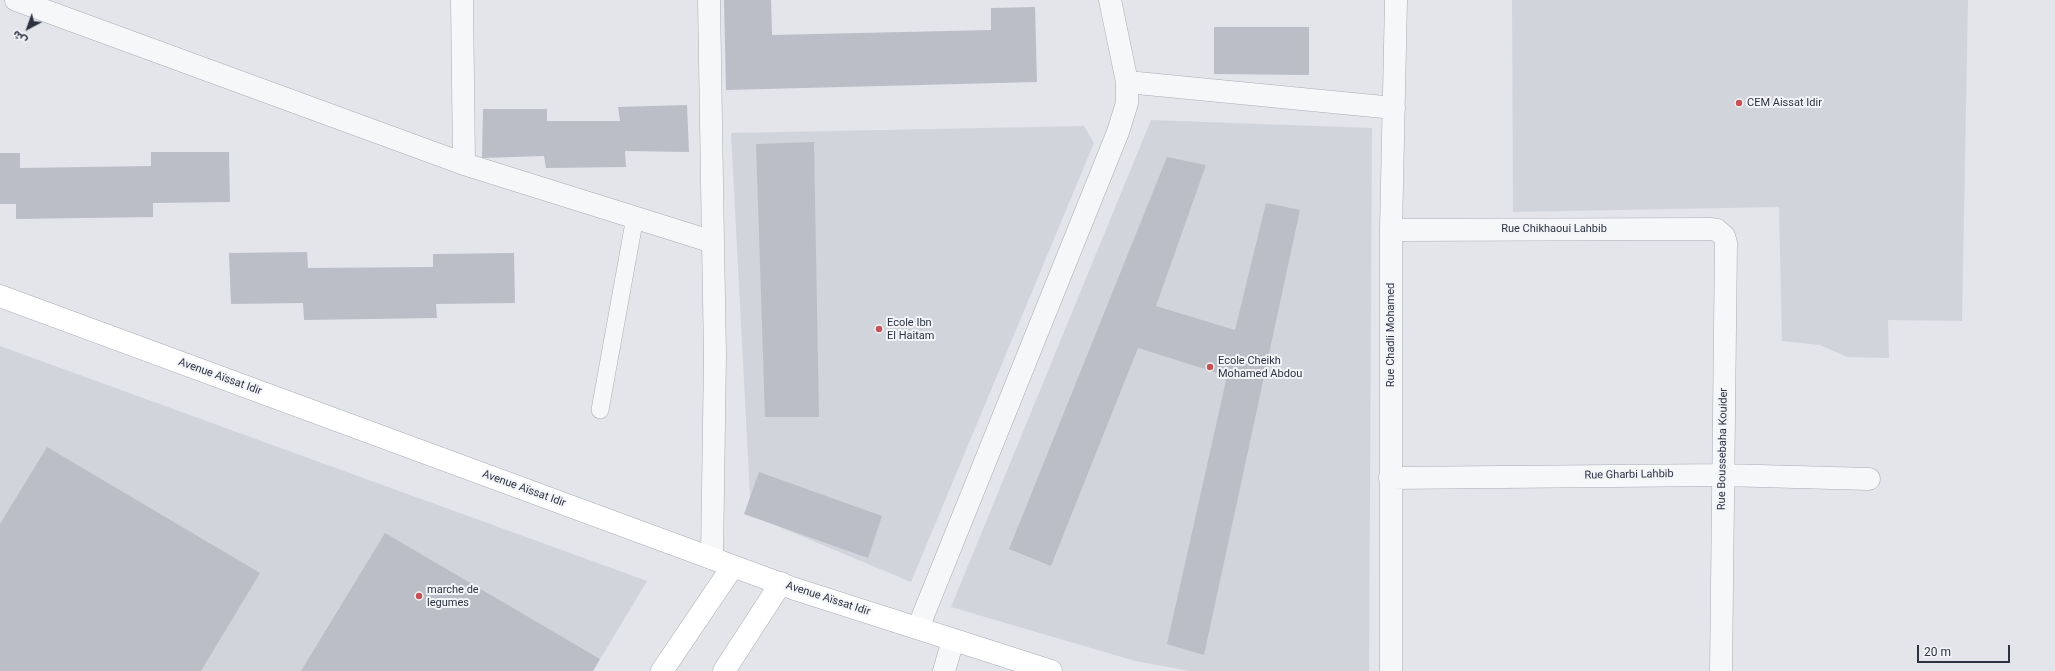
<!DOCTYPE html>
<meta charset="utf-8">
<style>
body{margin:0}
#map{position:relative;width:2055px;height:671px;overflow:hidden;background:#e3e5ea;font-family:Roboto,"Noto Sans Arabic",sans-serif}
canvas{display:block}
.north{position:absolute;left:8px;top:8px;width:40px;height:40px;-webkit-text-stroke:3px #f3f5f8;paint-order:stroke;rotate:221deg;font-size:11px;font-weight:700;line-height:16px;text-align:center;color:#2c3242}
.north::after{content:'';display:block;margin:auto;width:14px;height:18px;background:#2c3242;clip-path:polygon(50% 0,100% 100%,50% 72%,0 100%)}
.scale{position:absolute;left:1917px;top:645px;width:93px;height:18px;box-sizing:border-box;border:2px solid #2c3242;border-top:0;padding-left:5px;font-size:12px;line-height:14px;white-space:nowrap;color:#2c3242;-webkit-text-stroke:3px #f3f5f8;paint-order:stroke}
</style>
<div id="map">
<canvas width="2055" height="671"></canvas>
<div class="north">ش</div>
<div class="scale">20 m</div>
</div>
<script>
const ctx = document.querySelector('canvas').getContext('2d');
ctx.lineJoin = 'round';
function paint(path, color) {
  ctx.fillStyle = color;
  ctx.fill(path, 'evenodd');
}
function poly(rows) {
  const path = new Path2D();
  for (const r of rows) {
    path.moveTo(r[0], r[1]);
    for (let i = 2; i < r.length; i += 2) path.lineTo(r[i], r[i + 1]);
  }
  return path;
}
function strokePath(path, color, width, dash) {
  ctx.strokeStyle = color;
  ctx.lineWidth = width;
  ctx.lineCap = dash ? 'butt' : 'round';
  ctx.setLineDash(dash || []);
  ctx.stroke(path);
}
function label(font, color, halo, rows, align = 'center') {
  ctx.font = font + ' Roboto,sans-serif';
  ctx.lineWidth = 4;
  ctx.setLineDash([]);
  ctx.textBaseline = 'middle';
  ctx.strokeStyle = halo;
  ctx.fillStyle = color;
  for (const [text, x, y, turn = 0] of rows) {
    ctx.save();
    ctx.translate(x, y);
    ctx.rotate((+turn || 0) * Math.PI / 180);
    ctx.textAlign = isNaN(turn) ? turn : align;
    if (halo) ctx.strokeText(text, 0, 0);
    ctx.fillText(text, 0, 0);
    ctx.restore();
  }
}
paint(poly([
 [1512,0,1968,0,1962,321,1888,320,1889,358,1847,357,1820,345,1782,341,1779,207,1513,212],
 [1151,120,1372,128,1369,671,1190,671,1135,661,951,607],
 [1084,126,1094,143,911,582,751,515,731,133],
 [0,346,647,581,593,671,0,671]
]), '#d2d4dc');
paint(poly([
 [724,0,771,0,772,35,991,30,991,8,1035,7,1037,82,726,90],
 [1214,27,1309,27,1309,75,1214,74],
 [687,105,689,152,625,151,626,167,546,168,544,156,482,158,483,109,547,109,547,121,620,121,618,107],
 [814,142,819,417,765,417,756,144],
 [151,152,229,152,230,202,153,203,153,217,16,219,16,204,0,204,0,153,20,153,20,168,151,166],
 [1167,157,1206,165,1156,306,1235,330,1266,203,1300,210,1204,655,1167,644,1227,376,1138,348,1051,566,1009,549],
 [307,252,308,268,433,267,433,254,514,253,515,303,436,304,437,318,304,320,303,303,231,304,229,253],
 [47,447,260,573,201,671,0,671,0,524],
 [759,472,882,516,868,558,744,514],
 [385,533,600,659,593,671,301,671]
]), '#bbbec7');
const lane = poly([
 [600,410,635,217]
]);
const street = poly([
 [16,0,464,164,713,242,715,355,712,558],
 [462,0,464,164],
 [709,0,713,242],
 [1127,82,1394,108],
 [1391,230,1710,229,1717,230,1724,236,1726,243,1721,671],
 [1390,478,1723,475,1869,479],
 [918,628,1118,132,1127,103,1127,82,1110,0],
 [944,671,953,640],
 [1391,671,1391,230,1396,0]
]);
const secondary = poly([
 [0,296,795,589,1051,671],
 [662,671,733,566],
 [724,671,781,583]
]);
strokePath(lane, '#a8acb4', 18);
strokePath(street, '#a8acb4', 23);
strokePath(secondary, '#a8acb4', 23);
strokePath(lane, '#f6f7f9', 17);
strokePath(street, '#f6f7f9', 22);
strokePath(secondary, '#fff', 22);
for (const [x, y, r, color] of [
 [1739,103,4,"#c55257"],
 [879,329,4,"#c55257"],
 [1210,367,4,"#c55257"],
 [419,596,4,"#c55257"]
]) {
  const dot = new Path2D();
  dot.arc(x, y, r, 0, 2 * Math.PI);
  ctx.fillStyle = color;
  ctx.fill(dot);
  strokePath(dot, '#f3f5f8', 1.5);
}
label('11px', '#2c3242', '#f3f5f8', [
 ["CEM Aissat Idir",1747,103],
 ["Ecole Ibn",887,323],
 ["El Haitam",887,336],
 ["Ecole Cheikh",1218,361],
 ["Mohamed Abdou",1218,374],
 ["marche de",427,590],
 ["legumes",427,603]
], 'left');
label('11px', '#2c3242', '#f3f5f8', [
 ["Rue Chikhaoui Lahbib",1554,229],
 ["Rue Chadli Mohamed",1391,335,-90],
 ["Avenue Aïssat Idir",220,377,20],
 ["Rue Boussebaha Kouider",1723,449,-89],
 ["Rue Gharbi Lahbib",1629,475,-1],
 ["Avenue Aïssat Idir",524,489,20],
 ["Avenue Aïssat Idir",828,599,18]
]);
</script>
